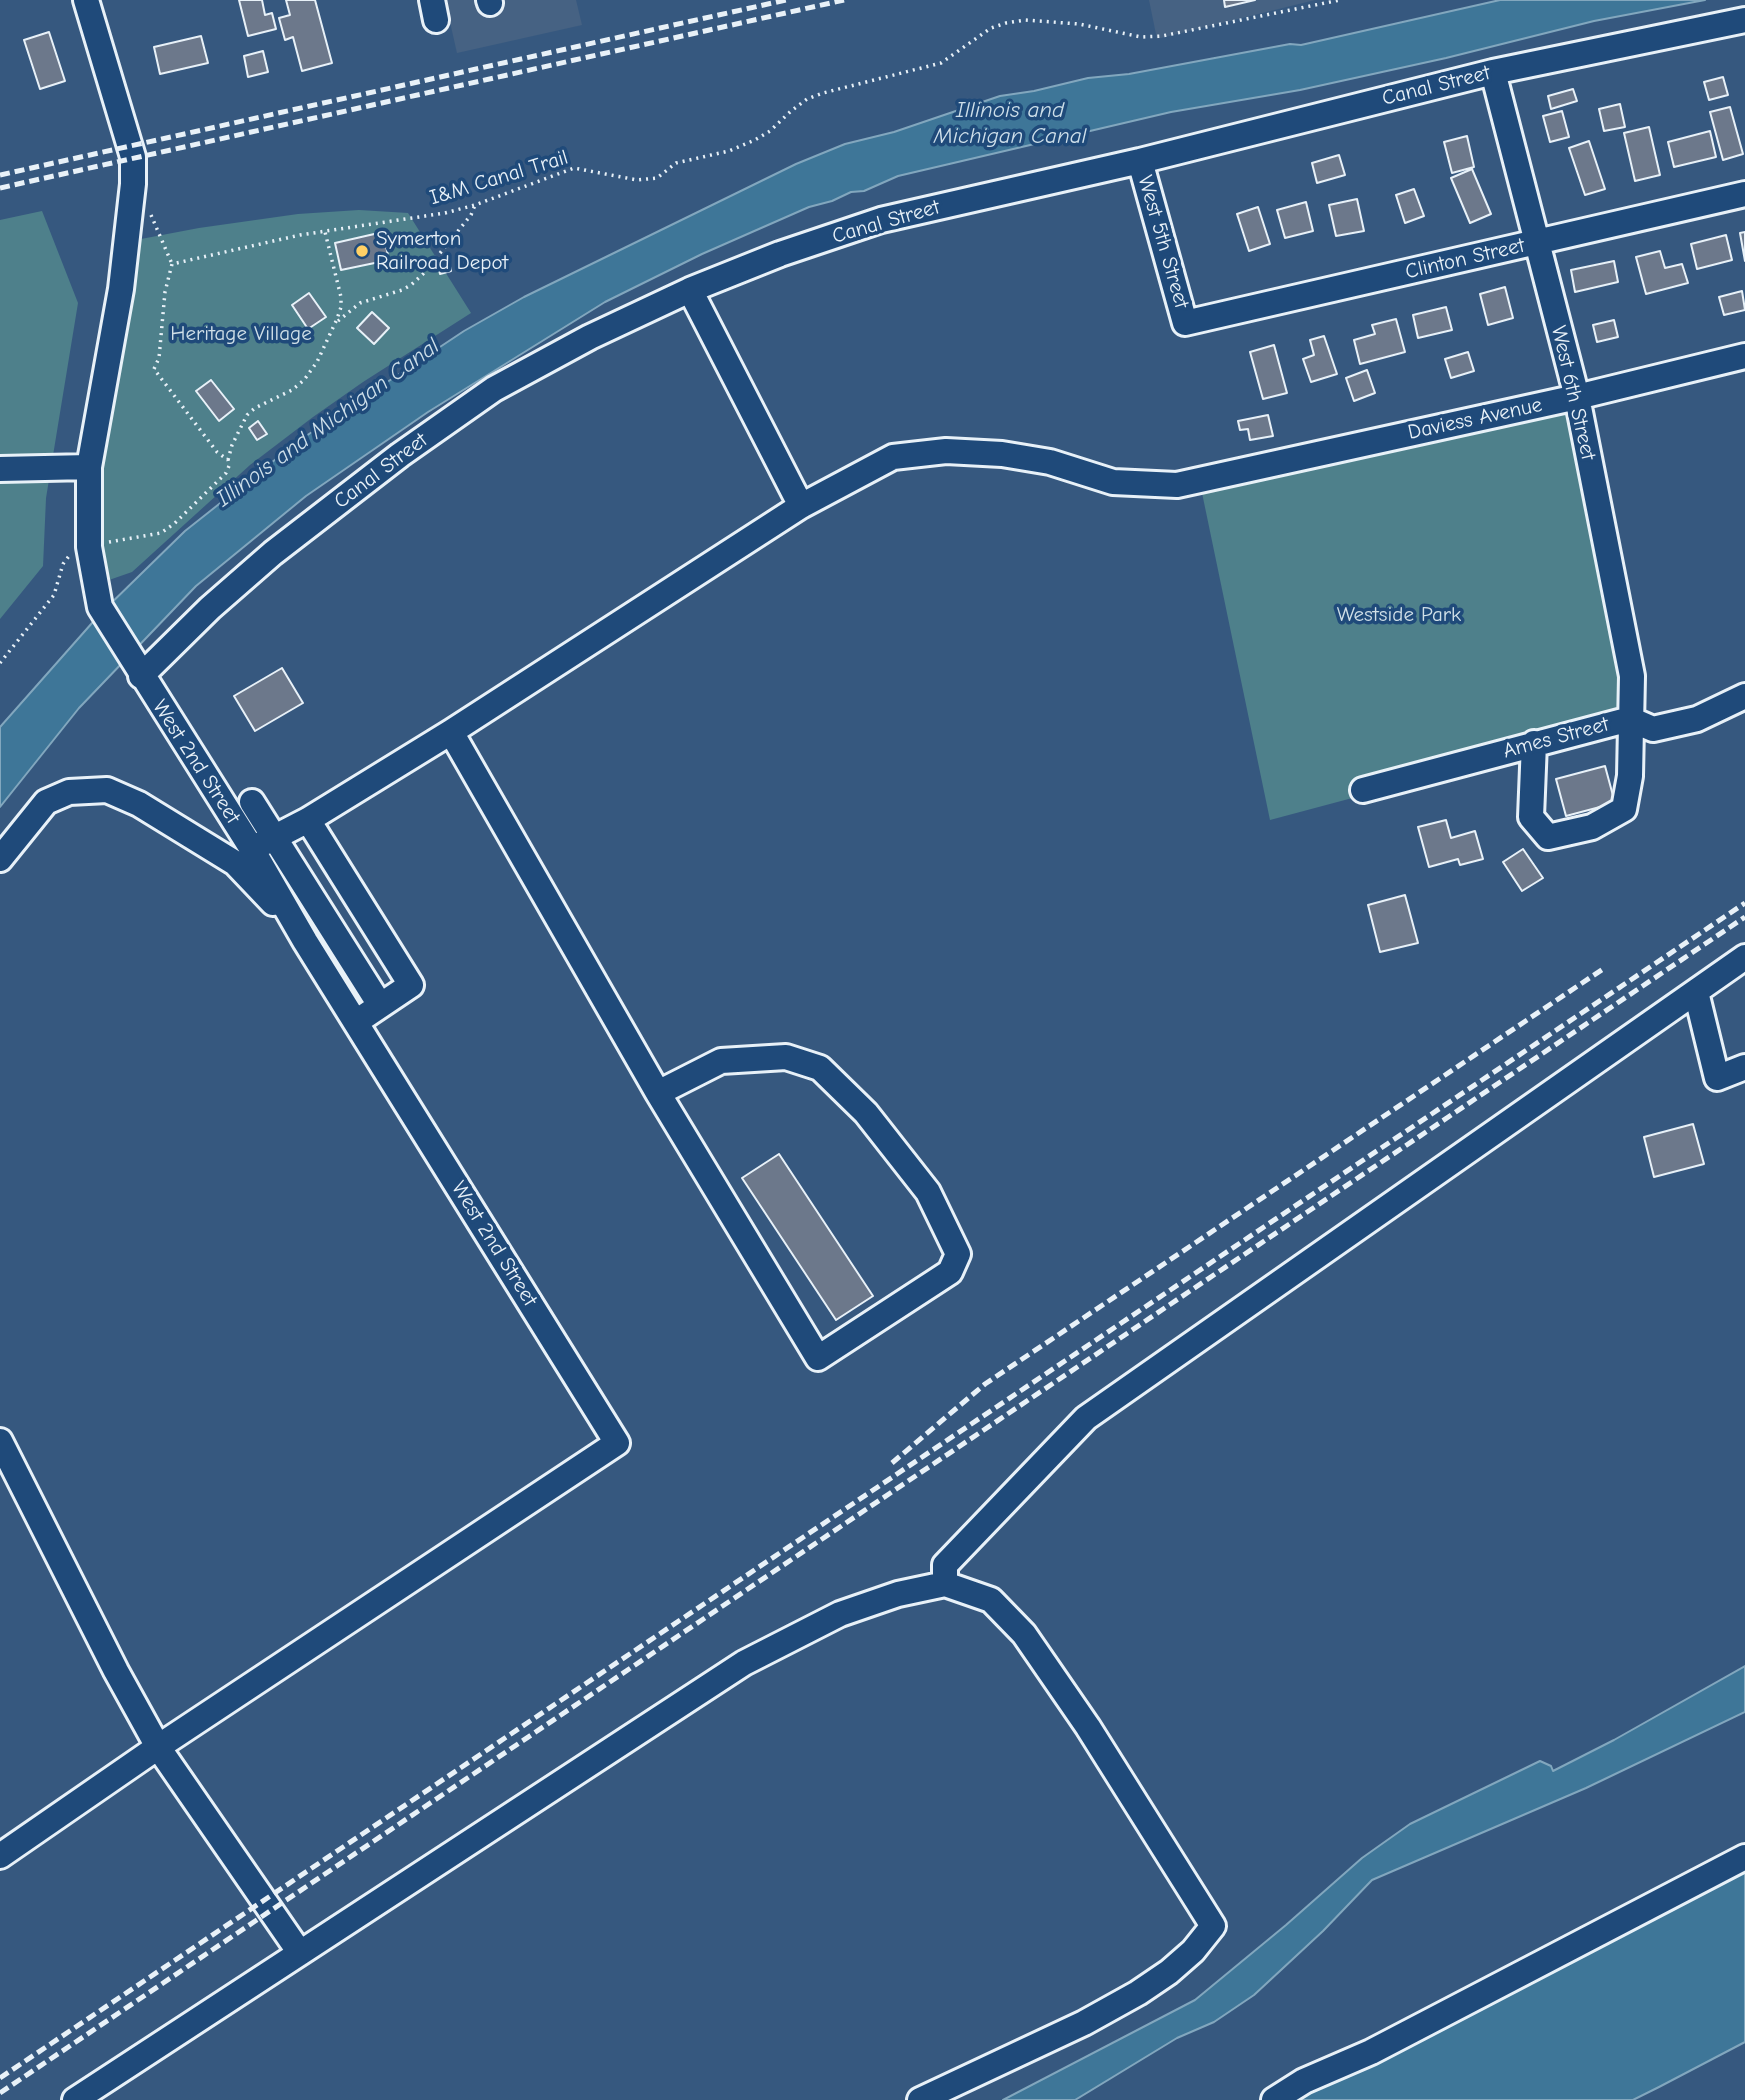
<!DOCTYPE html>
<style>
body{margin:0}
canvas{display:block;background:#36587f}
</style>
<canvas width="1745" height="2100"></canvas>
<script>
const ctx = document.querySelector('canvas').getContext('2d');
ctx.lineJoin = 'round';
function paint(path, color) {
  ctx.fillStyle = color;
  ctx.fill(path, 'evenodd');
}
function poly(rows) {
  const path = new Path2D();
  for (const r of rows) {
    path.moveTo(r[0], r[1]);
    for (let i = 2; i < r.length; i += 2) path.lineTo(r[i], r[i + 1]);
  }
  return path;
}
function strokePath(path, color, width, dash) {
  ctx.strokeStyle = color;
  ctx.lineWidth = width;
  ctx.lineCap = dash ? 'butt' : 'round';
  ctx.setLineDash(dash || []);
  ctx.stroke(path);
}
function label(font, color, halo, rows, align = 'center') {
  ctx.font = font + ' "Comic Neue",sans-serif';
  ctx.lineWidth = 7;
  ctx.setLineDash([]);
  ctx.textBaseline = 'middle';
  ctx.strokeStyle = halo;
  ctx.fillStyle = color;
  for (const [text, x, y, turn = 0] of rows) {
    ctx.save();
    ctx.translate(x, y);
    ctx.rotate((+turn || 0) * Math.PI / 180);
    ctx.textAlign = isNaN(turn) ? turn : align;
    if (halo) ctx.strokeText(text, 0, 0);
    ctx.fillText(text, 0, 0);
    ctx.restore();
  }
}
paint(poly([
 [445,0,576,0,582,25,457,53],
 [1149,0,1315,0,1157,39]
]), '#466283');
paint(poly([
 [359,210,408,213,471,313,363,382,313,417,250,465,132,572,109,580,104,556,102,525,104,451,135,287,141,239,199,228,298,214],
 [42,211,78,303,46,498,43,566,0,619,0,220],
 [1589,405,1644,720,1270,820,1201,488]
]), '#4e808b');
const water = poly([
 [1500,0,1705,0,1594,21,1446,58,1300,90,1171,112,898,176,864,191,851,192,832,201,809,207,702,254,605,302,428,412,306,496,196,586,79,708,0,807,0,727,100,614,185,531,300,440,464,331,524,297,796,164,845,144,894,132,1000,96,1034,91,1088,78,1129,74,1290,44,1301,45,1500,0],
 [1745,1666,1745,1712,1586,1788,1372,1880,1323,1931,1254,1995,1214,2022,1177,2038,1075,2100,1003,2100,1195,2000,1286,1925,1362,1858,1410,1824,1540,1761,1551,1766,1553,1771,1614,1740,1745,1666],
 [1745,1871,1745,2042,1659,2087,1633,2100,1295,2100,1745,1871]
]);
paint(water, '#3e7698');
strokePath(water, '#82a7be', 2);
const building = poly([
 [239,0,262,0,265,15,272,13,276,29,248,36,239,0],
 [286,0,315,0,332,63,302,71,293,37,285,40,279,18,290,15,286,0],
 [1224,0,1255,0,1225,7,1224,0],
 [49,32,65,81,40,89,24,40,49,32],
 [201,36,208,63,160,74,154,47,201,36],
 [263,51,268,72,248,77,244,56,263,51],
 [1723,77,1728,95,1709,100,1704,82,1723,77],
 [1573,89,1577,101,1551,109,1548,96,1573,89],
 [1620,104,1625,127,1604,131,1599,109,1620,104],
 [1730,107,1743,154,1723,160,1710,112,1730,107],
 [1562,111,1569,137,1550,142,1543,116,1562,111],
 [1649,127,1660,175,1635,181,1624,133,1649,127],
 [1710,131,1716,157,1674,167,1668,142,1710,131],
 [1467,136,1474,167,1452,173,1444,142,1467,136],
 [1589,141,1605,189,1585,195,1569,148,1589,141],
 [1339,155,1345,175,1317,183,1312,163,1339,155],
 [1472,169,1491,214,1470,223,1451,178,1472,169],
 [1414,189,1424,216,1405,223,1396,195,1414,189],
 [1357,199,1364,231,1336,236,1329,205,1357,199],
 [1306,202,1313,231,1285,238,1277,210,1306,202],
 [1258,207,1270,244,1249,251,1237,214,1258,207],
 [383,232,389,260,341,270,335,243,383,232],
 [1745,232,1745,261,1740,233,1745,232],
 [1726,235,1732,260,1697,269,1691,244,1726,235],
 [1660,251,1665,268,1682,264,1688,283,1646,294,1636,257,1660,251],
 [1614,261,1618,282,1575,292,1571,270,1614,261],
 [449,262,451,271,440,274,438,265,449,262],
 [1505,287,1513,318,1488,325,1480,294,1505,287],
 [1742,291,1745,310,1724,315,1719,297,1742,291],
 [309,293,326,317,308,329,292,305,309,293],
 [1446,307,1452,330,1418,338,1413,315,1446,307],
 [372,312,389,328,374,344,357,328,372,312],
 [1396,319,1405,352,1360,364,1354,340,1375,334,1372,325,1396,319],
 [1614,320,1618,337,1597,342,1593,325,1614,320],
 [1324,336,1337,374,1311,382,1303,359,1314,355,1310,340,1324,336],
 [1274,345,1287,393,1263,399,1250,352,1274,345],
 [1468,352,1474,371,1451,378,1445,359,1468,352],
 [1367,370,1375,393,1354,401,1346,378,1367,370],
 [211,380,234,409,219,421,196,391,211,380],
 [1268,415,1273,436,1250,440,1248,429,1240,430,1238,421,1268,415],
 [258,421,267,434,257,440,249,428,258,421],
 [282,668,303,703,255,731,234,696,282,668],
 [1605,766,1615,803,1566,816,1556,779,1605,766],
 [1446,820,1451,838,1475,831,1483,859,1460,865,1458,859,1429,867,1418,827,1446,820],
 [1523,849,1543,878,1522,891,1503,862,1523,849],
 [1405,895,1418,943,1380,952,1368,905,1405,895],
 [1693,1124,1704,1164,1654,1177,1644,1137,1693,1124],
 [779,1154,873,1296,836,1320,742,1178,779,1154]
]);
paint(building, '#6c788b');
strokePath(building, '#e8f1f8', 2);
const minor = poly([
 [432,0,436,20],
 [489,0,490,3],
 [1493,72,1577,397,1632,676,1630,776,1624,809,1592,827,1548,837,1531,817,1534,743],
 [1140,161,1185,323,1745,194],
 [690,290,801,506],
 [0,469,89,467],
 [141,676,210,608,273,553,400,455,494,389,590,337,690,290,780,254,881,220,1140,161,1493,72,1745,20],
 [451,732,658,1093,818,1358,950,1272,958,1254,928,1192,866,1113,820,1068,786,1057,721,1061,658,1093],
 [1363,790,1630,719,1653,729,1697,719,1745,696],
 [252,802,380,1005],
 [308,820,411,985,356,1022],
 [252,849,308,820,451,732,801,506,893,457,946,451,1002,454,1050,462,1113,482,1177,485,1577,397,1745,356],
 [0,859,46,802,69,792,107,790,139,804,235,863,273,903],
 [1696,992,1717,1078,1745,1067],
 [0,1441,116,1671,158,1747,300,1953],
 [945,1584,945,1565,1086,1418,1745,957],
 [0,1856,158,1747,617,1443,305,941,252,849,100,607,89,547,89,467,121,289,133,184,133,157,86,0],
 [75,2100,744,1663,840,1614,898,1594,945,1584,991,1600,1024,1634,1088,1727,1213,1926,1193,1951,1169,1972,1138,1993,1084,2023,920,2100],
 [1274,2100,1304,2081,1371,2052,1745,1857]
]);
strokePath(minor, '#e8f1f8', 30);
strokePath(poly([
 [151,215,172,264],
 [338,321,360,303,402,290,411,285,423,274,471,215,475,205],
 [228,460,232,445,247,415,255,408,292,390,304,380,317,362,337,319,341,307,341,297,325,232],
 [109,542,161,533,175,523,226,473,229,466,228,460,217,452,154,369,159,358,165,292,172,264,300,235,445,213,475,205,574,168,637,180,657,178,676,163,729,151,755,140,770,131,791,111,807,99,823,93,941,63,991,28,1006,23,1025,20,1079,24,1141,37,1162,36,1340,0],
 [0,663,54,595,63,564,69,556]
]), '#e8f1f8', 3.5, [2, 5]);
strokePath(minor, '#1f4a7a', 24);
strokePath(poly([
 [0,175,786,0],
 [0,188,844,0],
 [892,1463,985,1384,1603,969],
 [0,2078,1745,903],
 [0,2093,1745,917]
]), '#e8f1f8', 5, [10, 5]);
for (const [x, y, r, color] of [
 [362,251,7,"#ffd166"]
]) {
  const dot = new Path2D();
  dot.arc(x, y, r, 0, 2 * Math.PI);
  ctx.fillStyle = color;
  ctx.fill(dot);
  strokePath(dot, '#1f4a7a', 2.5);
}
label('21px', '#e8f1f8', '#1f4a7a', [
 ["Canal Street",1436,86,-14],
 ["I&M Canal Trail",499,178,-17],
 ["Canal Street",886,222,-16],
 ["West 5th Street",1163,242,74],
 ["Clinton Street",1465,259,-13],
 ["West 6th Street",1573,393,77],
 ["Daviess Avenue",1475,419,-12],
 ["Canal Street",381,471,-37],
 ["Ames Street",1556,738,-15],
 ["West 2nd Street",196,762,57],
 ["West 2nd Street",494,1244,58]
]);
label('21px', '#e8f1f8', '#1f4a7a', [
 ["Symerton",376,239],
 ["Railroad Depot",376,263]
], 'left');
label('21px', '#d1e0e8', '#1f4a7a', [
 ["Heritage Village",241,334],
 ["Westside Park",1399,615]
]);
label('italic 23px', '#cedfea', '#1f4a7a', [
 ["Illinois and",1010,110],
 ["Michigan Canal",1010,136],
 ["Illinois and Michigan Canal",328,423,-36]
]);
</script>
